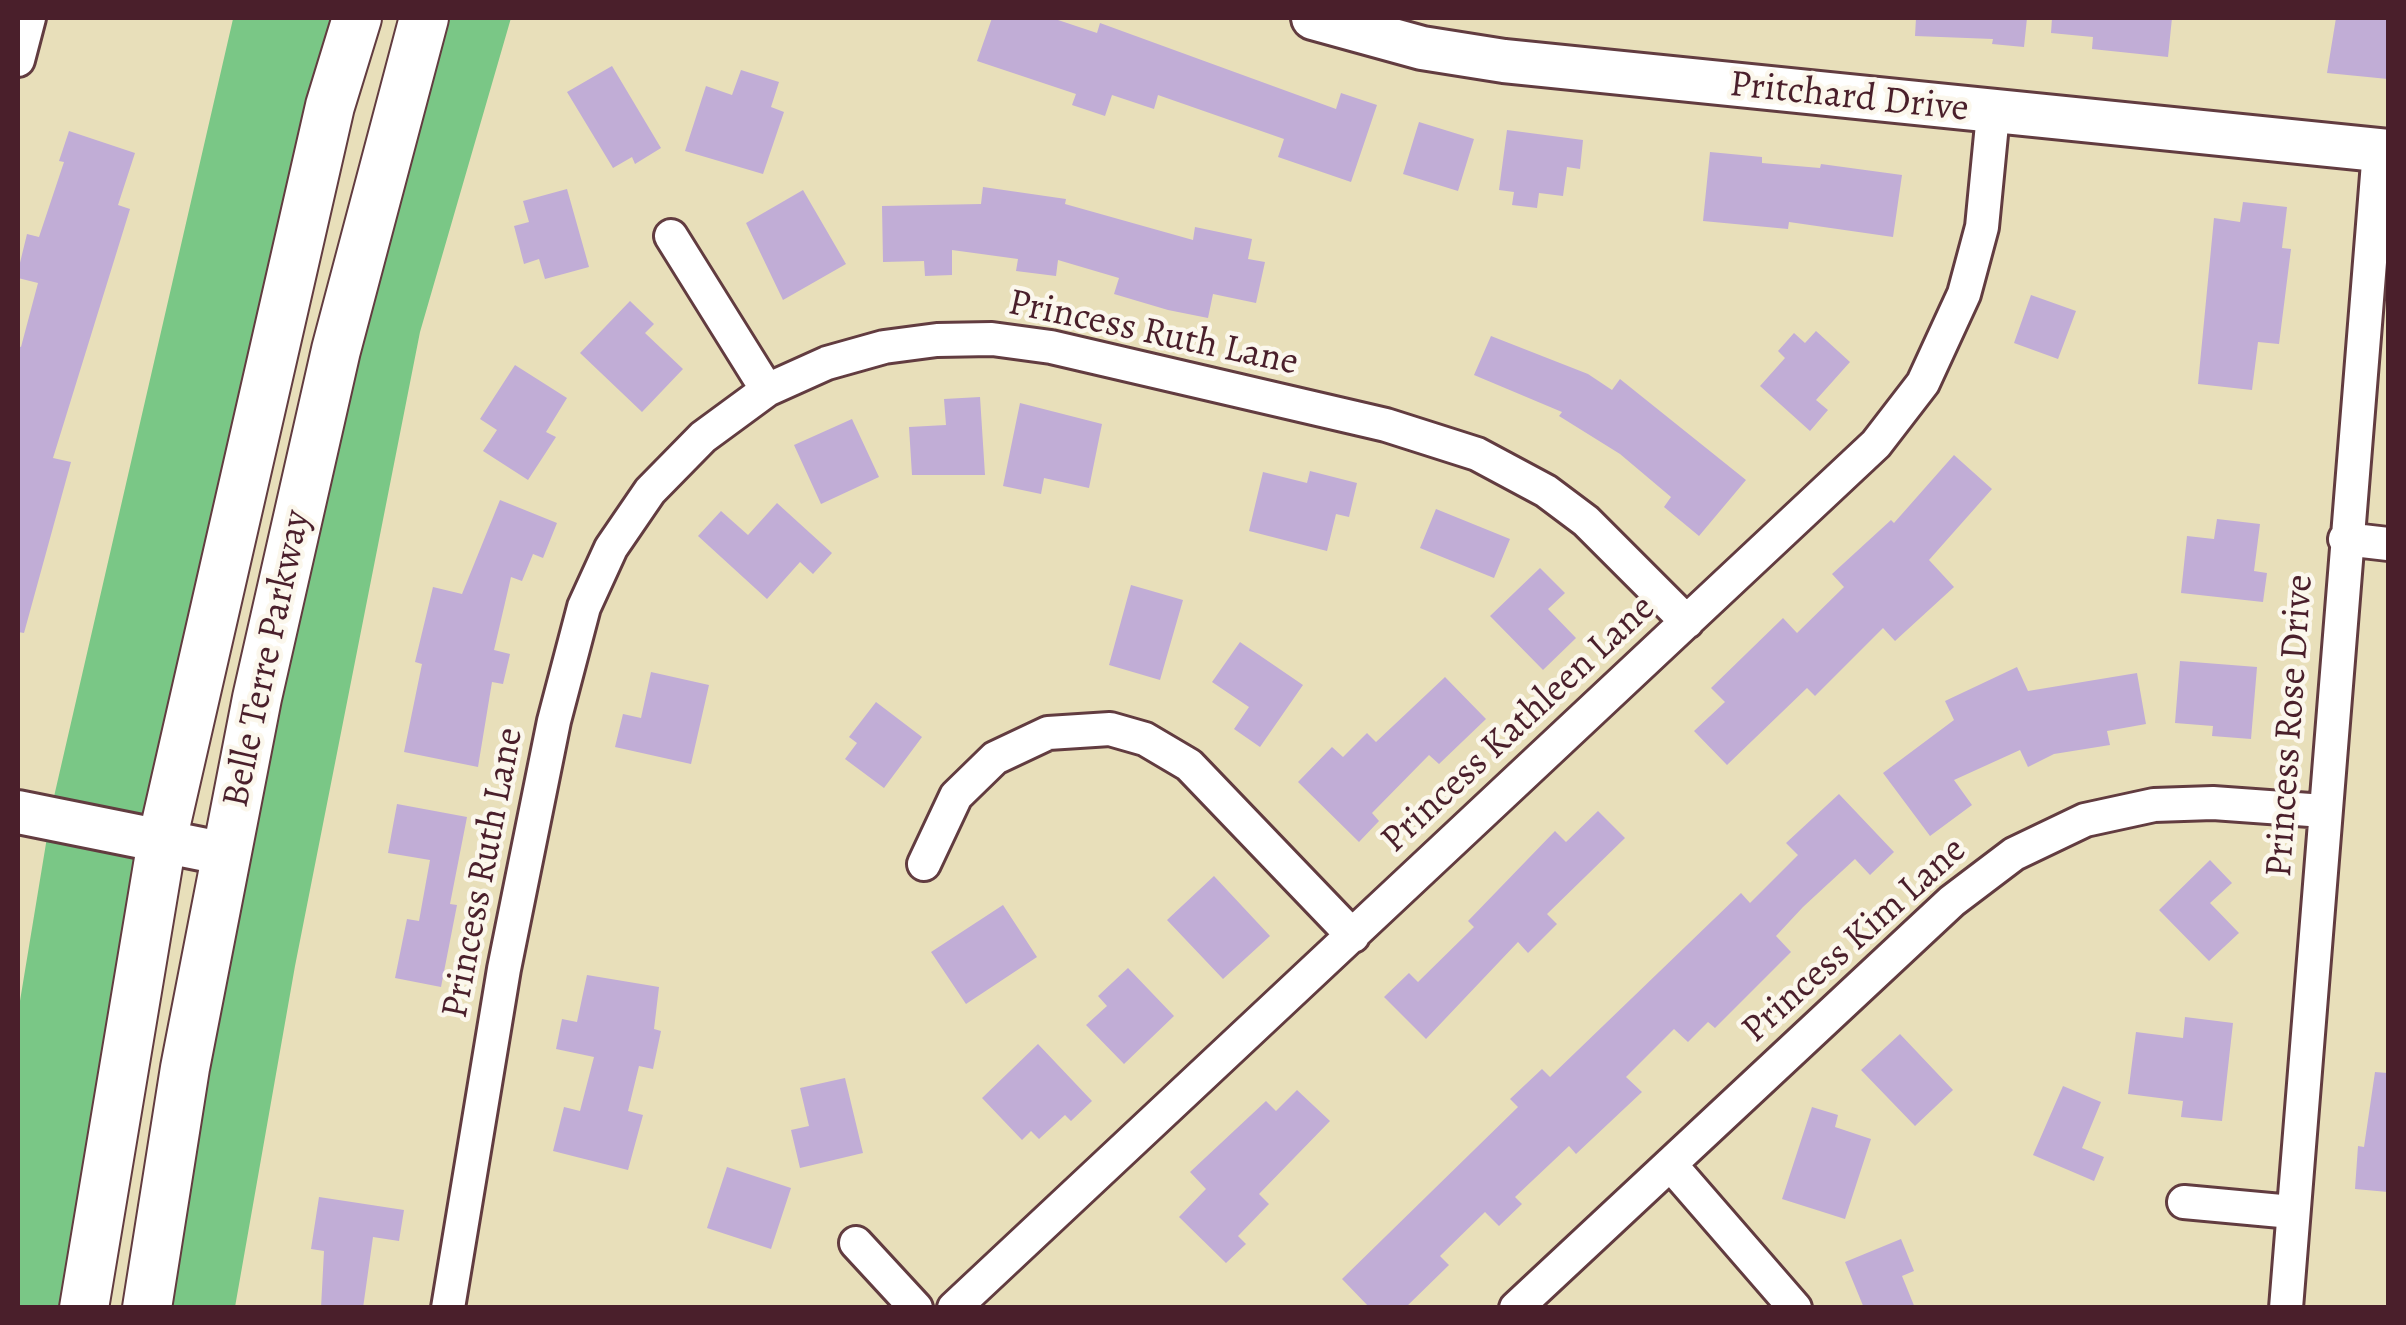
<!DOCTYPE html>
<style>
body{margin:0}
#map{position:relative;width:2406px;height:1325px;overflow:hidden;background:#e8dfba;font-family:Alegreya,serif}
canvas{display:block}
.frame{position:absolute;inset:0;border:20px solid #4a1f2b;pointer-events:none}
</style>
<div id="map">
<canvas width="2406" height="1325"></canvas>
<div class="frame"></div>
</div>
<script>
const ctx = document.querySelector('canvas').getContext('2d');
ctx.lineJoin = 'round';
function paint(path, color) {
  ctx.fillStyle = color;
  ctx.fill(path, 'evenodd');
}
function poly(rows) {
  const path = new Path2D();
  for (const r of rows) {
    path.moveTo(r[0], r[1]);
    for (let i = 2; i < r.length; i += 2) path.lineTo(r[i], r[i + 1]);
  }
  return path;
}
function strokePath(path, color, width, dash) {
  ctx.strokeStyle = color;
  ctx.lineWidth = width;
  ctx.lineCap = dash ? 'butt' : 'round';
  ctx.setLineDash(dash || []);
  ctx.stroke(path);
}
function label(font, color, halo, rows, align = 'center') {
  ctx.font = font + ' Alegreya,serif';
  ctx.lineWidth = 9;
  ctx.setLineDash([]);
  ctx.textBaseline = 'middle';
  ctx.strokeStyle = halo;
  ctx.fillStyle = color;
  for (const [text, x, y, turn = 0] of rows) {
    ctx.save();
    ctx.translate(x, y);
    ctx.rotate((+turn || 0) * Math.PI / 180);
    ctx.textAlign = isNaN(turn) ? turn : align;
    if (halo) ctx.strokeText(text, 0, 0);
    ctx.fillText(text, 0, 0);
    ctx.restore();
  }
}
paint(poly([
 [341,18,69,1307,18,1308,18,1013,53,801,233,19],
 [440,18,511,18,420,332,295,966,235,1307,162,1308,251,796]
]), '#7ac786');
paint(poly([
 [992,18,1052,18,1097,33,1100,23,1336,109,1341,93,1377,105,1351,182,1278,157,1284,139,1158,95,1154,109,1112,95,1105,116,1072,105,1076,94,977,61],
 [1916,18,2027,18,2024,47,1992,44,1993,39,1915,36],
 [2052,18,2172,18,2168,57,2092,49,2093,37,2051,33],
 [2336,18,2388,18,2388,79,2327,73],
 [612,66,661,148,635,164,632,157,613,168,567,92],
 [741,70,779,82,771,107,784,112,763,174,685,151,706,86,732,95],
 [1419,122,1474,139,1458,191,1403,174],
 [1507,130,1583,140,1580,169,1567,167,1563,196,1539,193,1537,208,1512,205,1514,192,1499,190],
 [69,131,135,153,118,205,130,209,53,458,71,462,24,633,18,632,18,346,21,347,38,283,18,278,18,271,27,234,39,237,64,162,59,161],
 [1710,152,1762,157,1762,163,1820,168,1821,164,1902,175,1893,237,1789,222,1788,229,1703,221],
 [983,187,1066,199,1065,204,1193,240,1195,227,1252,239,1248,259,1265,262,1256,303,1213,294,1208,318,1168,310,1114,294,1119,278,1058,260,1056,276,1016,271,1018,259,952,250,952,275,925,276,924,261,883,262,882,206,981,204],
 [567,189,589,267,545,279,539,259,524,264,514,226,529,222,523,201],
 [803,190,846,264,783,300,746,223],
 [2243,202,2287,207,2282,248,2291,249,2279,344,2258,342,2252,390,2198,384,2214,218,2240,222],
 [2031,295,2076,311,2058,359,2014,343],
 [630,301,654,324,645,333,683,369,642,412,580,353],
 [1816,331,1850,362,1816,400,1828,410,1810,431,1760,386,1785,358,1778,351,1794,333,1805,343],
 [1491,336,1588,374,1612,390,1620,379,1746,480,1699,536,1664,507,1671,497,1620,454,1559,416,1562,412,1474,375],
 [515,365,567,398,546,432,556,437,528,480,483,451,497,430,480,419],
 [980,397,985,475,912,475,909,427,946,425,944,399],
 [1020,403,1102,424,1089,488,1044,478,1041,494,1003,486],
 [852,419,879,477,821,504,794,445],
 [1954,455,1992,489,1929,560,1954,587,1895,641,1883,628,1815,696,1807,688,1727,765,1694,731,1725,702,1711,688,1783,618,1797,633,1844,587,1832,574,1891,520,1894,523],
 [1310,471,1357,483,1349,517,1336,514,1327,551,1249,531,1263,472,1307,483],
 [500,500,557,523,543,558,533,554,522,581,511,577,494,650,510,654,503,684,492,682,478,767,404,752,422,664,415,662,433,587,462,594],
 [777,503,832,553,813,574,800,562,767,599,698,536,721,511,748,535],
 [1436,509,1510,539,1494,578,1420,548],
 [2217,519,2260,524,2254,571,2267,573,2263,602,2181,593,2187,536,2214,539],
 [1540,568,1565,593,1548,609,1576,638,1543,670,1490,616],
 [1131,585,1183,600,1160,680,1109,665],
 [1240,642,1303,685,1260,747,1234,729,1249,707,1212,682],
 [2180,661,2257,667,2251,739,2212,736,2213,726,2175,723],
 [2017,667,2028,691,2137,673,2146,724,2107,731,2110,745,2054,754,2028,767,2020,750,1954,780,1972,805,1930,836,1883,773,1954,720,1945,701],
 [651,672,709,685,691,764,615,747,623,714,641,718],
 [1445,677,1486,719,1439,764,1429,755,1372,813,1379,821,1359,842,1298,782,1332,747,1343,757,1367,733,1376,742],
 [876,702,922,737,884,788,845,759,857,743,849,737],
 [1839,794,1894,852,1870,875,1855,859,1803,907,1776,936,1791,952,1715,1028,1708,1022,1688,1042,1674,1029,1626,1077,1642,1092,1576,1154,1569,1146,1515,1197,1522,1204,1499,1226,1485,1212,1440,1256,1449,1265,1405,1308,1370,1308,1342,1279,1518,1107,1510,1099,1542,1069,1550,1077,1741,893,1750,903,1798,855,1786,843],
 [397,804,467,817,450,904,457,905,441,987,395,978,407,919,419,921,430,860,388,853],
 [1598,811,1625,838,1547,914,1557,924,1528,953,1518,942,1426,1039,1384,997,1409,973,1418,982,1474,927,1468,921,1555,831,1566,842],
 [2210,860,2232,883,2210,903,2239,933,2209,961,2159,910],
 [1214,876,1270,936,1223,979,1167,920],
 [1003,905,1037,957,966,1004,931,952],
 [1128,968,1174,1016,1124,1064,1086,1025,1107,1006,1098,996],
 [587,975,659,987,654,1029,661,1031,653,1069,639,1066,628,1111,643,1115,628,1170,553,1151,564,1107,580,1111,594,1057,556,1049,562,1019,577,1022],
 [2185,1017,2233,1023,2222,1121,2181,1117,2183,1101,2128,1094,2136,1032,2183,1038],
 [1900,1034,1953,1090,1915,1126,1861,1070],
 [1038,1044,1092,1101,1071,1121,1065,1115,1039,1139,1031,1131,1022,1140,982,1098],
 [2375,1072,2388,1073,2388,1192,2355,1189,2358,1146,2364,1147],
 [845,1078,863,1153,800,1168,791,1130,809,1126,800,1088],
 [2063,1086,2101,1102,2082,1148,2104,1157,2094,1181,2033,1155],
 [1297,1090,1330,1121,1259,1194,1269,1204,1238,1236,1246,1244,1226,1263,1179,1217,1206,1189,1190,1172,1266,1101,1276,1111],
 [1812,1107,1838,1115,1835,1127,1871,1139,1845,1219,1782,1199],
 [727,1167,791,1188,771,1249,707,1228],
 [319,1197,404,1210,399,1241,373,1237,363,1308,321,1308,324,1251,311,1249],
 [1901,1239,1914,1271,1902,1276,1915,1308,1864,1308,1845,1262]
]), '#c1add6');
const minor = poly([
 [18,60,29,18],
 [671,236,767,390],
 [2345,539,2388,544],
 [924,864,956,796,995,758,1048,733,1110,729,1145,739,1189,765,1353,936],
 [1670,1164,1795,1308],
 [2184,1202,2292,1212],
 [856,1243,916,1308],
 [448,1308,504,969,554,721,584,607,611,548,650,491,703,437,767,390,827,363,884,347,937,340,992,339,1051,347,1386,425,1477,454,1546,491,1586,521,1687,622],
 [954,1308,1876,444,1923,383,1964,294,1982,227,1993,114],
 [1516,1308,1952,901,2014,854,2085,820,2154,805,2213,803,2324,811],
 [2286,1308,2379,150]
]);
const tertiary = poly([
 [1313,18,1422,48,1504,61,2388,151],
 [18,812,226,854]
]);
const secondary = poly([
 [84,1308,162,841,330,106,357,18],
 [147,1308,185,1068,257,698,336,350,424,18]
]);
strokePath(minor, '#623c40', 38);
strokePath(tertiary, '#623c40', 48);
strokePath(secondary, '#623c40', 52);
strokePath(minor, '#fff', 32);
strokePath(tertiary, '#fff', 42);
strokePath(secondary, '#fff', 48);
label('38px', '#4a1f2b', '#fbf7ec', [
 ["Pritchard Drive",1849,98,6],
 ["Princess Ruth Lane",1153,334,12],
 ["Belle Terre Parkway",268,659,-78],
 ["Princess Kathleen Lane",1519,725,-43],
 ["Princess Rose Drive",2291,726,-86],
 ["Princess Ruth Lane",484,873,-79],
 ["Princess Kim Lane",1855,941,-42]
]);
</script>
